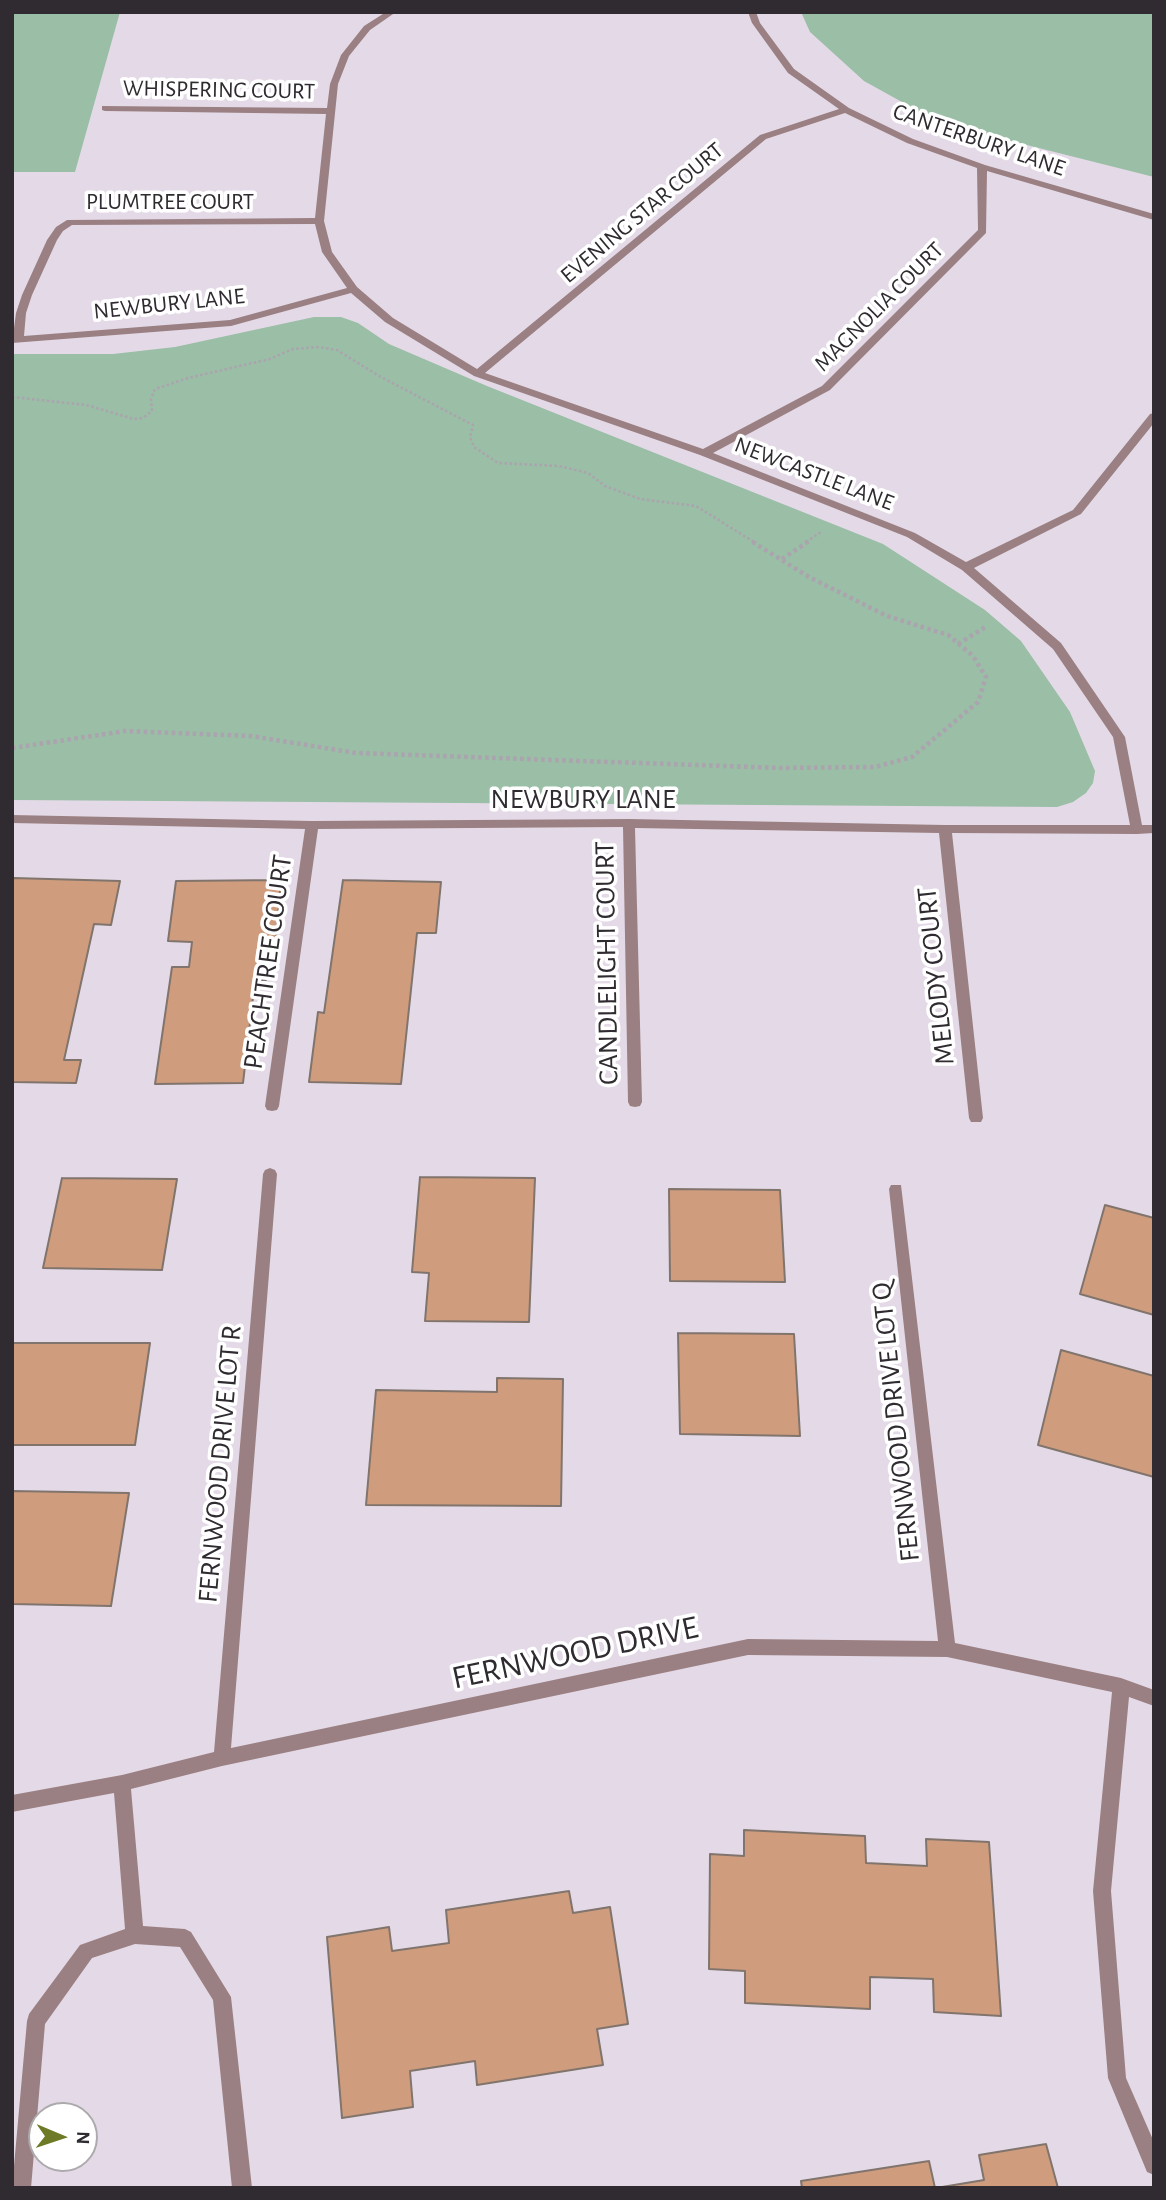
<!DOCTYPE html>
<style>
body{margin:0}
#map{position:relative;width:1166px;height:2200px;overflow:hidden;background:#e4dae7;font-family:"Alegreya Sans",sans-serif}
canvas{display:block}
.frame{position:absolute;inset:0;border:14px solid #2f2b30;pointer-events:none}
.north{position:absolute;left:28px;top:2102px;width:70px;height:70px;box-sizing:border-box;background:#fff;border:2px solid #acaaac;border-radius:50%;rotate:92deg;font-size:19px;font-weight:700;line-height:28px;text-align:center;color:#2f2b30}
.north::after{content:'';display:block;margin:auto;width:24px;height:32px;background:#6f7a27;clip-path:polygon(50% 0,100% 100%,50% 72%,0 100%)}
</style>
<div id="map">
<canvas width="1166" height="2200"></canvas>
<div class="frame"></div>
<div class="north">N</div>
</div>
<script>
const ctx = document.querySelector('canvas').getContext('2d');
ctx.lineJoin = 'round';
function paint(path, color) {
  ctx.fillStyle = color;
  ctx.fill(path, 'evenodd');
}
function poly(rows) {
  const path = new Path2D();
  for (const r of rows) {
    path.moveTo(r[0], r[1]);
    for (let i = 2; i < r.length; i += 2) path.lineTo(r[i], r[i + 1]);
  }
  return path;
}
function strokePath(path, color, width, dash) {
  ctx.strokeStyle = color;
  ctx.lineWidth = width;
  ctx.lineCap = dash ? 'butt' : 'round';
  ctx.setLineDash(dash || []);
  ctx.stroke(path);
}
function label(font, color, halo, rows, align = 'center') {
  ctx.font = font + ' "Alegreya Sans",sans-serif';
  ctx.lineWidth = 7;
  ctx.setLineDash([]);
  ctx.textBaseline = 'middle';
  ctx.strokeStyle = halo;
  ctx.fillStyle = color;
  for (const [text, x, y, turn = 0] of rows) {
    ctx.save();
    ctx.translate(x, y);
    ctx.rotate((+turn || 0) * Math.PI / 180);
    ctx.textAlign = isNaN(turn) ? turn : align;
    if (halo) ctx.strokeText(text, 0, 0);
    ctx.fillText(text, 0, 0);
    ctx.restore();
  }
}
paint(poly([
 [12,12,120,12,75,172,12,172],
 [801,12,1154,12,1154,177,995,137,920,112,864,81,810,32],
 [314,317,341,317,358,323,389,344,487,386,883,544,985,610,1021,641,1070,712,1095,771,1093,783,1086,793,1073,802,1057,807,12,800,12,354,113,354,175,347]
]), '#9abea6');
const building = poly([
 [13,878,120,881,111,925,94,924,64,1060,81,1060,76,1083,12,1082,13,878],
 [281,880,276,940,270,940,266,980,255,980,243,1083,155,1084,172,967,189,967,192,942,168,941,176,881,281,880],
 [343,880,441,882,436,933,417,933,401,1084,309,1082,318,1012,324,1013,343,880],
 [420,1177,535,1178,529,1322,425,1321,429,1273,412,1272,420,1177],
 [62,1178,177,1179,162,1270,43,1268,62,1178],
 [669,1189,780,1190,785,1282,670,1281,669,1189],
 [1105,1205,1154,1218,1154,1315,1080,1294,1105,1205],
 [678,1333,794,1334,800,1436,680,1434,678,1333],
 [12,1343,150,1343,135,1445,12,1445,12,1343],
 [1061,1350,1154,1376,1154,1477,1038,1445,1061,1350],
 [497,1378,563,1379,561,1506,366,1505,376,1390,497,1392,497,1378],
 [12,1491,129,1493,111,1606,12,1604,12,1491],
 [744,1830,865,1836,866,1863,927,1866,926,1839,989,1842,1001,2016,934,2012,933,1979,870,1977,870,2009,745,2003,745,1971,709,1969,710,1854,744,1856,744,1830],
 [569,1891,573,1913,610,1907,628,2024,597,2029,603,2065,477,2085,475,2061,410,2071,413,2107,342,2118,327,1937,389,1927,392,1951,449,1943,446,1910,569,1891],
 [1046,2144,1058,2188,936,2188,984,2180,979,2155,1046,2144],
 [929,2161,935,2188,802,2188,801,2181,929,2161]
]);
paint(building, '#cf9d7d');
strokePath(building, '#81746d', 2);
strokePath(poly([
 [12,397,86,405,134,419,143,418,152,411,151,399,155,389,188,378,270,359,293,349,319,347,337,350,379,376,473,425,470,437,474,447,498,463,559,466,588,473,605,486,640,499,696,506,754,542],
 [806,542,821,532]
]), '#aba3ae', 2.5, [2.5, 2.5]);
strokePath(poly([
 [782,559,809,541],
 [958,644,987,626],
 [12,748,125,731,251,736,356,753,781,768,875,767,912,757,978,702,986,677,973,656,948,635,887,616,809,577,751,541]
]), '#aba3ae', 4.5, [3.5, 3.5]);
paint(poly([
 [386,12,396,12,370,30,349,56,338,84,324,221,332,252,357,287,393,318,477,369,760,135,839,109,788,73,752,23,748,12,756,12,760,23,794,69,849,108,913,139,985,165,1154,214,1154,220,987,171,986,233,830,390,713,453,915,533,966,562,1073,510,1150,414,1154,413,1154,423,1081,514,974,568,1061,643,1125,737,1142,825,1154,825,1154,833,1137,834,952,833,983,1118,981,1122,971,1122,969,1118,939,833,635,828,642,1102,640,1106,635,1107,630,1106,628,1102,623,827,318,829,279,1106,277,1110,272,1111,267,1110,265,1106,305,829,12,823,12,815,312,821,629,819,945,825,1130,825,1113,737,1053,649,962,570,907,537,700,455,474,376,385,322,351,293,231,326,12,343,16,313,22,295,47,240,56,227,67,220,315,218,326,114,105,111,102,110,102,106,327,108,330,84,341,55,364,26,386,12],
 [845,113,907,143,977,168,978,230,822,386,703,449,485,373,766,139,845,113],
 [315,224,322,252,347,288,230,320,24,336,26,313,32,295,57,240,63,231,72,225,315,224],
 [270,1168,275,1170,277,1174,231,1748,748,1639,938,1641,889,1189,891,1185,901,1185,955,1643,1121,1678,1154,1690,1154,1706,1129,1697,1111,1891,1126,2078,1154,2142,1154,2175,1147,2172,1108,2078,1093,1891,1112,1692,947,1657,748,1655,222,1766,131,1789,143,1926,185,1929,191,1932,231,1997,252,2188,232,2188,213,2000,180,1947,135,1944,92,1958,45,2024,31,2188,12,2188,27,2021,29,2014,80,1945,125,1929,114,1793,12,1812,12,1795,122,1775,214,1752,263,1174,265,1170,270,1168]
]), '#9b8083');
label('23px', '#2f2b30', '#fff', [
 ["WHISPERING COURT",219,90,1],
 ["CANTERBURY LANE",979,140,19],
 ["PLUMTREE COURT",170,202],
 ["EVENING STAR COURT",642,213,-40],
 ["NEWBURY LANE",169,304,-6],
 ["MAGNOLIA COURT",879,307,-45],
 ["NEWCASTLE LANE",814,474,21]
]);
label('28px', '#2f2b30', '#fff', [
 ["NEWBURY LANE",583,800],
 ["PEACHTREE COURT",268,962,-82],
 ["CANDLELIGHT COURT",607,963,-91],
 ["MELODY COURT",936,976,-96],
 ["FERNWOOD DRIVE LOT Q",896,1422,-96],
 ["FERNWOOD DRIVE LOT R",220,1464,-85]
]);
label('33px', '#2f2b30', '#fff', [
 ["FERNWOOD DRIVE",575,1653,-12]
]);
</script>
